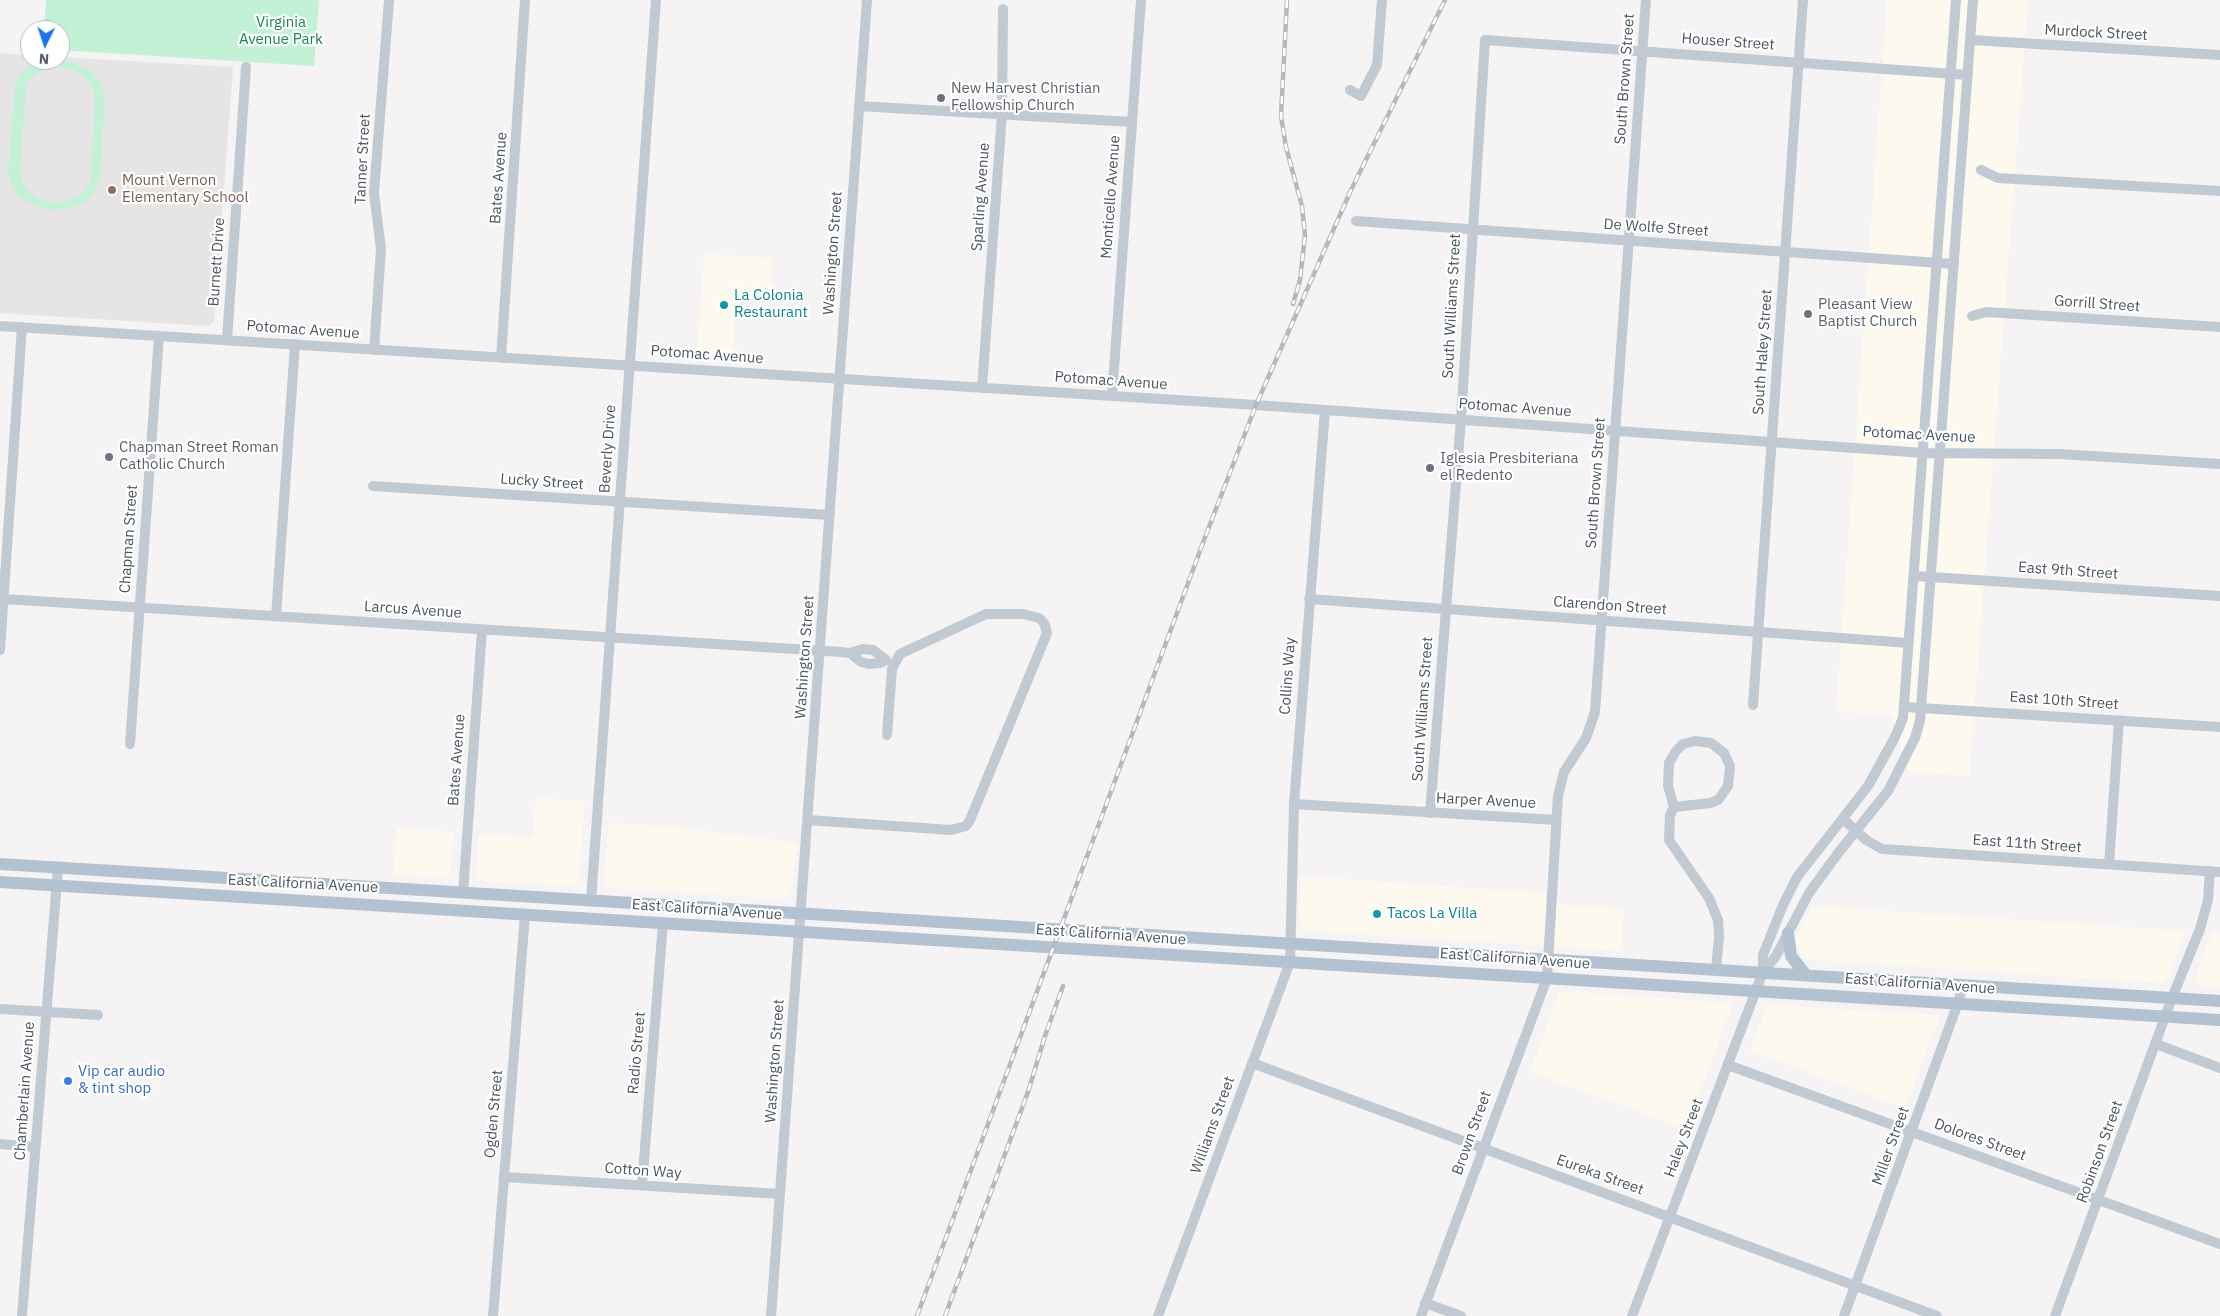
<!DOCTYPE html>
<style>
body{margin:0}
#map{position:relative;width:2220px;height:1316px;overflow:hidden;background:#f5f3f3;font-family:"IBM Plex Sans",sans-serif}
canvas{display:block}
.north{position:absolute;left:20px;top:20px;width:50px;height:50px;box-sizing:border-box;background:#fff;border:1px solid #b7bbc0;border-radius:50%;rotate:184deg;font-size:14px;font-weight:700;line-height:20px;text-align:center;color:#4a5661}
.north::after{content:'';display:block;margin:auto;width:18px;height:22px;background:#1a73e8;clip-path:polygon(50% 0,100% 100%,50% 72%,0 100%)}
</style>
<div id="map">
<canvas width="2220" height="1316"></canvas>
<div class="north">N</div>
</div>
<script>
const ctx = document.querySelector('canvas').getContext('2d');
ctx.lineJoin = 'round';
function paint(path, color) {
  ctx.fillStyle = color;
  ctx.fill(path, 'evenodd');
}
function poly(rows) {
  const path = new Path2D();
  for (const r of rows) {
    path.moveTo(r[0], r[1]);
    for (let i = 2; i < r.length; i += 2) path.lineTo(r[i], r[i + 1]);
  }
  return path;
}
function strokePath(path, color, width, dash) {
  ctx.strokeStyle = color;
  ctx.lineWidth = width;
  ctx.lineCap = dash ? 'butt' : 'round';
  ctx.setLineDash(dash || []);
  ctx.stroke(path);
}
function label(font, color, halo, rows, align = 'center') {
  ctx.font = font + ' "IBM Plex Sans",sans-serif';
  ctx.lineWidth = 4.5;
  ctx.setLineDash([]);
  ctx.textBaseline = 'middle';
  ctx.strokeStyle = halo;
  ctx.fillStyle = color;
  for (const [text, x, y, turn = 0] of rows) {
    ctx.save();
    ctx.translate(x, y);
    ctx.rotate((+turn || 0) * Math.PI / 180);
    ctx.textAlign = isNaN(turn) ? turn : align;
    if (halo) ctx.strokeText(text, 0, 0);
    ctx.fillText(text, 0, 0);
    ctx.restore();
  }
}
paint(poly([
 [1887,0,2028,0,1969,776,1908,772,1891,715,1836,712],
 [704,254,773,258,770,299,736,297,732,359,697,357],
 [536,798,585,801,579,879,577,884,571,886,484,881,479,878,476,873,479,833,533,838],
 [608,823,666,826,797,843,791,894,785,899,609,888,604,881],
 [397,828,454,832,450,874,448,876,443,878,393,875],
 [1301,876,1543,893,1564,905,1624,909,1621,951,1304,931,1299,924],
 [1812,906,2186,931,2167,979,2160,983,1812,960,1800,953,1795,940],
 [2212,932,2220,933,2220,987,2202,986,2195,980],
 [1560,991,1733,1003,1686,1129,1530,1072],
 [1767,1005,1940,1015,1905,1108,1750,1051]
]), '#fdf9ef');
paint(poly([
 [0,53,30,55,30,60,60,60,60,57,233,67,214,321,208,326,0,313]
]), '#e6e4e5');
paint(poly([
 [46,0,319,0,314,66,60,50,60,30,44,30],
 [52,60,72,62,91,71,101,84,105,98,100,179,96,189,88,199,78,205,55,210,35,206,19,196,12,187,8,174,15,85,21,74,29,67],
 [55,67,72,69,82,74,91,83,95,96,91,181,85,191,79,196,67,201,54,202,40,199,29,192,23,184,20,172,26,86,31,77,39,72]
]), '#c3f1d5');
strokePath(poly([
 [1971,40,2220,55],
 [1350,90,1361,96,1377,65,1382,0],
 [859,106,1131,122],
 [1981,170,1998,178,2220,191],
 [1356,221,1954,264],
 [1972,316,1986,312,2220,327],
 [0,326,1256,405,1924,453,2059,454,2220,464],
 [227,340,246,67],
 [374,350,381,249,374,193,389,0],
 [501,358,525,0],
 [982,388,1002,114,1003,9],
 [1112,396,1141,0],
 [373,486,830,515],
 [1915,576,2220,596],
 [4,599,841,652,850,653,863,649,873,650,886,660,880,663,869,664,861,662,850,653],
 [1309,599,1909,643],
 [276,616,295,344],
 [0,650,22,327],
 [1753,705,1803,0],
 [1905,707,2220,727],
 [1695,741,1711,743,1724,753,1730,766,1728,786,1719,799,1711,803,1674,807,1668,786,1669,763,1676,751,1683,744,1695,741],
 [130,744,159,336],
 [1294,804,1556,820],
 [1674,807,1670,815,1669,840,1709,898,1718,920,1719,937,1716,969],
 [1430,813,1461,419,1485,40,1968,75],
 [1843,819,1866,840,1882,849,2220,872],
 [808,820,951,830,966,826,970,820,1047,633,1044,623,1039,618,1023,614,986,614,900,654,892,669,887,735],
 [2109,864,2119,720],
 [463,893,482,630],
 [591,901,656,0],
 [1763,972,1763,955,1783,905,1797,877,1868,786,1895,737,1903,718,1956,0],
 [0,1009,98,1015],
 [2156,1044,2220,1068],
 [1252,1063,1937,1316],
 [1728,1065,2220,1244],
 [0,1144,35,1147],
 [504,1177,780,1194],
 [642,1185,663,923],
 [1425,1303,1461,1316],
 [22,1316,58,868],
 [493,1316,525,915],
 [771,1316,867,0],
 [1158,1316,1290,962,1294,804,1325,410],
 [1421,1316,1547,978,1558,796,1564,772,1586,738,1595,712,1646,0],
 [1632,1316,1763,972,1776,956,1809,893,1839,852,1888,791,1915,738,1920,721,1925,654,1973,0],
 [1844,1316,1958,1003,1963,985],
 [2055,1316,2172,998,2200,929,2208,900,2210,871]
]), '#c1cad2', 10);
strokePath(poly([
 [0,864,2220,1001],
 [0,882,2220,1020],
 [1788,933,1791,956,1806,975]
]), '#b3c2d1', 12);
const rail = poly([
 [1287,0,1281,116,1286,147,1302,206,1305,235,1300,280,1293,304],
 [917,1316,1204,540,1256,405,1351,190,1445,0],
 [945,1316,1028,1092,1045,1036,1063,986]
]);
strokePath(rail, '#b5b8bd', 4.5);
strokePath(rail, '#fff', 2.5, [8]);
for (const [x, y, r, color] of [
 [941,98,5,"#6b7280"],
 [112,190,5,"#8d6e63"],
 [724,305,5,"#0f9aa8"],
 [1808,314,5,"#6b7280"],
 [109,457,5,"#6b7280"],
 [1430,468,5,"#6b7280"],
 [1377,914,5,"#0f9aa8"],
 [68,1081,5,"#3f7fe0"]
]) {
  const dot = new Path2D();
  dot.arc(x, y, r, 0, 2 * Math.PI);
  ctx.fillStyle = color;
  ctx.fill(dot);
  strokePath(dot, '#fff', 2);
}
label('15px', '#17864f', '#fff', [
 ["Virginia",281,23],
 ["Avenue Park",281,40]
]);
label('15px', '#4a5661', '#fff', [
 ["Murdock Street",2096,33,3],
 ["Houser Street",1728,42,4],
 ["South Brown Street",1625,79,-86],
 ["Tanner Street",363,159,-87],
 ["Bates Avenue",499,178,-86],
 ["Sparling Avenue",981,197,-86],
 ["Monticello Avenue",1111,197,-86],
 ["De Wolfe Street",1656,228,4],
 ["Washington Street",833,253,-86],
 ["Burnett Drive",217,262,-86],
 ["Gorrill Street",2097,304,4],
 ["South Williams Street",1452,306,-87],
 ["Potomac Avenue",303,330,4],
 ["South Haley Street",1763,352,-86],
 ["Potomac Avenue",707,355,4],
 ["Potomac Avenue",1111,381,4],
 ["Potomac Avenue",1515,408,4],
 ["Potomac Avenue",1919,435,3],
 ["Beverly Drive",608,449,-86],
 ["Lucky Street",542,482,4],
 ["South Brown Street",1596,483,-86],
 ["Chapman Street",129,539,-86],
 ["East 9th Street",2068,571,4],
 ["Clarendon Street",1610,606,4],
 ["Larcus Avenue",413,610,4],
 ["Washington Street",805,657,-86],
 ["Collins Way",1288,676,-86],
 ["East 10th Street",2064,701,4],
 ["South Williams Street",1423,709,-86],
 ["Bates Avenue",457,760,-86],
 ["Harper Avenue",1486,801,3],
 ["East 11th Street",2027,844,4],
 ["East California Avenue",303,884,3],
 ["East California Avenue",707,910,4],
 ["East California Avenue",1111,935,4],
 ["East California Avenue",1515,959,4],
 ["East California Avenue",1920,984,4],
 ["Radio Street",637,1053,-85],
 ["Washington Street",775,1061,-86],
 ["Chamberlain Avenue",25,1091,-86],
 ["Ogden Street",494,1114,-85],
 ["Williams Street",1213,1125,-70],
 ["Brown Street",1472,1133,-70],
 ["Haley Street",1684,1138,-69],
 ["Dolores Street",1980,1140,20],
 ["Miller Street",1891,1146,-70],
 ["Robinson Street",2100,1152,-70],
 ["Cotton Way",643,1171,4],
 ["Eureka Street",1600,1175,20]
]);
label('15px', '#5b616d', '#fff', [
 ["New Harvest Christian",951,89],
 ["Fellowship Church",951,106],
 ["Pleasant View",1818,305],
 ["Baptist Church",1818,322],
 ["Chapman Street Roman",119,448],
 ["Catholic Church",119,465],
 ["Iglesia Presbiteriana",1440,459],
 ["el Redento",1440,476]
], 'left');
label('15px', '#785e54', '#fff', [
 ["Mount Vernon",122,181],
 ["Elementary School",122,198]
], 'left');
label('15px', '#0d838f', '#fff', [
 ["La Colonia",734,296],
 ["Restaurant",734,313],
 ["Tacos La Villa",1387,914]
], 'left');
label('15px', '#366cbe', '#fff', [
 ["Vip car audio",78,1072],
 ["& tint shop",78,1089]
], 'left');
</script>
